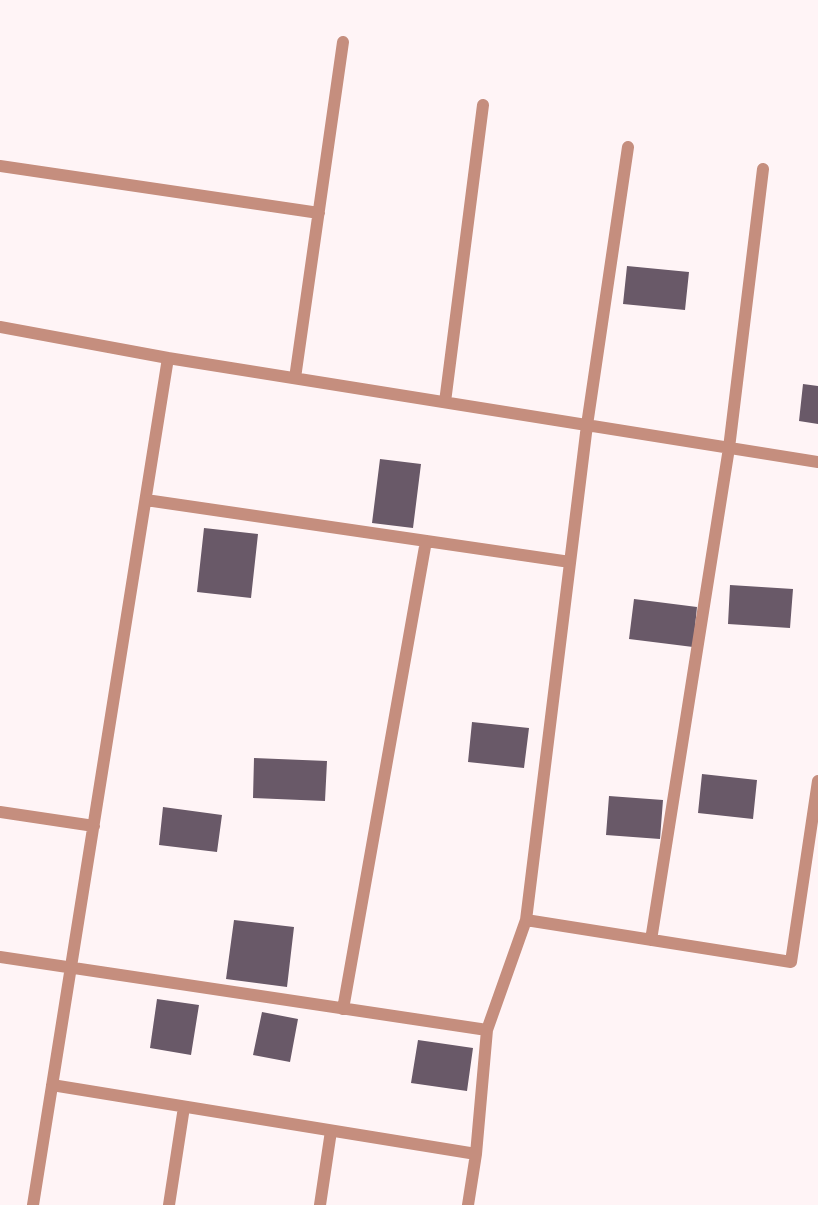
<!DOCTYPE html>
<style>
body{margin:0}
canvas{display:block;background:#fff4f6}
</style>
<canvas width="818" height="1205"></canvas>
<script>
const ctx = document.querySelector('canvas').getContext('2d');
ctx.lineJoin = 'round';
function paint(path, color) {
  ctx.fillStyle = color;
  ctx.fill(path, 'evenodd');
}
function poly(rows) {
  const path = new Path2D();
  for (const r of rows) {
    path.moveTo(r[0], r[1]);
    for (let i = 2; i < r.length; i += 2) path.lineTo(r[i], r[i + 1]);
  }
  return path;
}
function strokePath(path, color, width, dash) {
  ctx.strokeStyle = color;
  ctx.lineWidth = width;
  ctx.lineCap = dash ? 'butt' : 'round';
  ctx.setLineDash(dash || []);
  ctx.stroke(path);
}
paint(poly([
 [627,266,689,272,685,310,623,304],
 [803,384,818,386,818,424,799,421],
 [380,459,421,464,413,528,372,523],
 [204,528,258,534,251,598,197,592],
 [730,585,793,589,790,628,728,624],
 [634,599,697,607,693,647,629,639],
 [472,722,529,728,524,768,468,762],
 [254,758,327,761,325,801,253,798],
 [702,774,757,780,753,819,698,813],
 [609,796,663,800,660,839,606,835],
 [163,807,222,815,217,852,159,845],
 [234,920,294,927,287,987,226,979],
 [157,999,199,1005,191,1055,150,1048],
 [262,1012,298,1019,290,1062,253,1055],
 [418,1040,473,1048,467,1091,411,1083]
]), '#695968');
strokePath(poly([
 [628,147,587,425,526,920,791,962,818,781],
 [0,166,319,213],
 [0,327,168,358],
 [295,378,343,42],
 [445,402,483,105],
 [146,500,570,562],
 [0,812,94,826],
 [651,940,729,448,763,169],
 [0,957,487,1030],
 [343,1009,426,541],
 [52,1085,476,1154],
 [33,1205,168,358,818,462],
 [169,1205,184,1107],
 [320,1205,331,1131],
 [468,1205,476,1154,487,1030,526,920]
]), '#c58e7e', 12);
</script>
